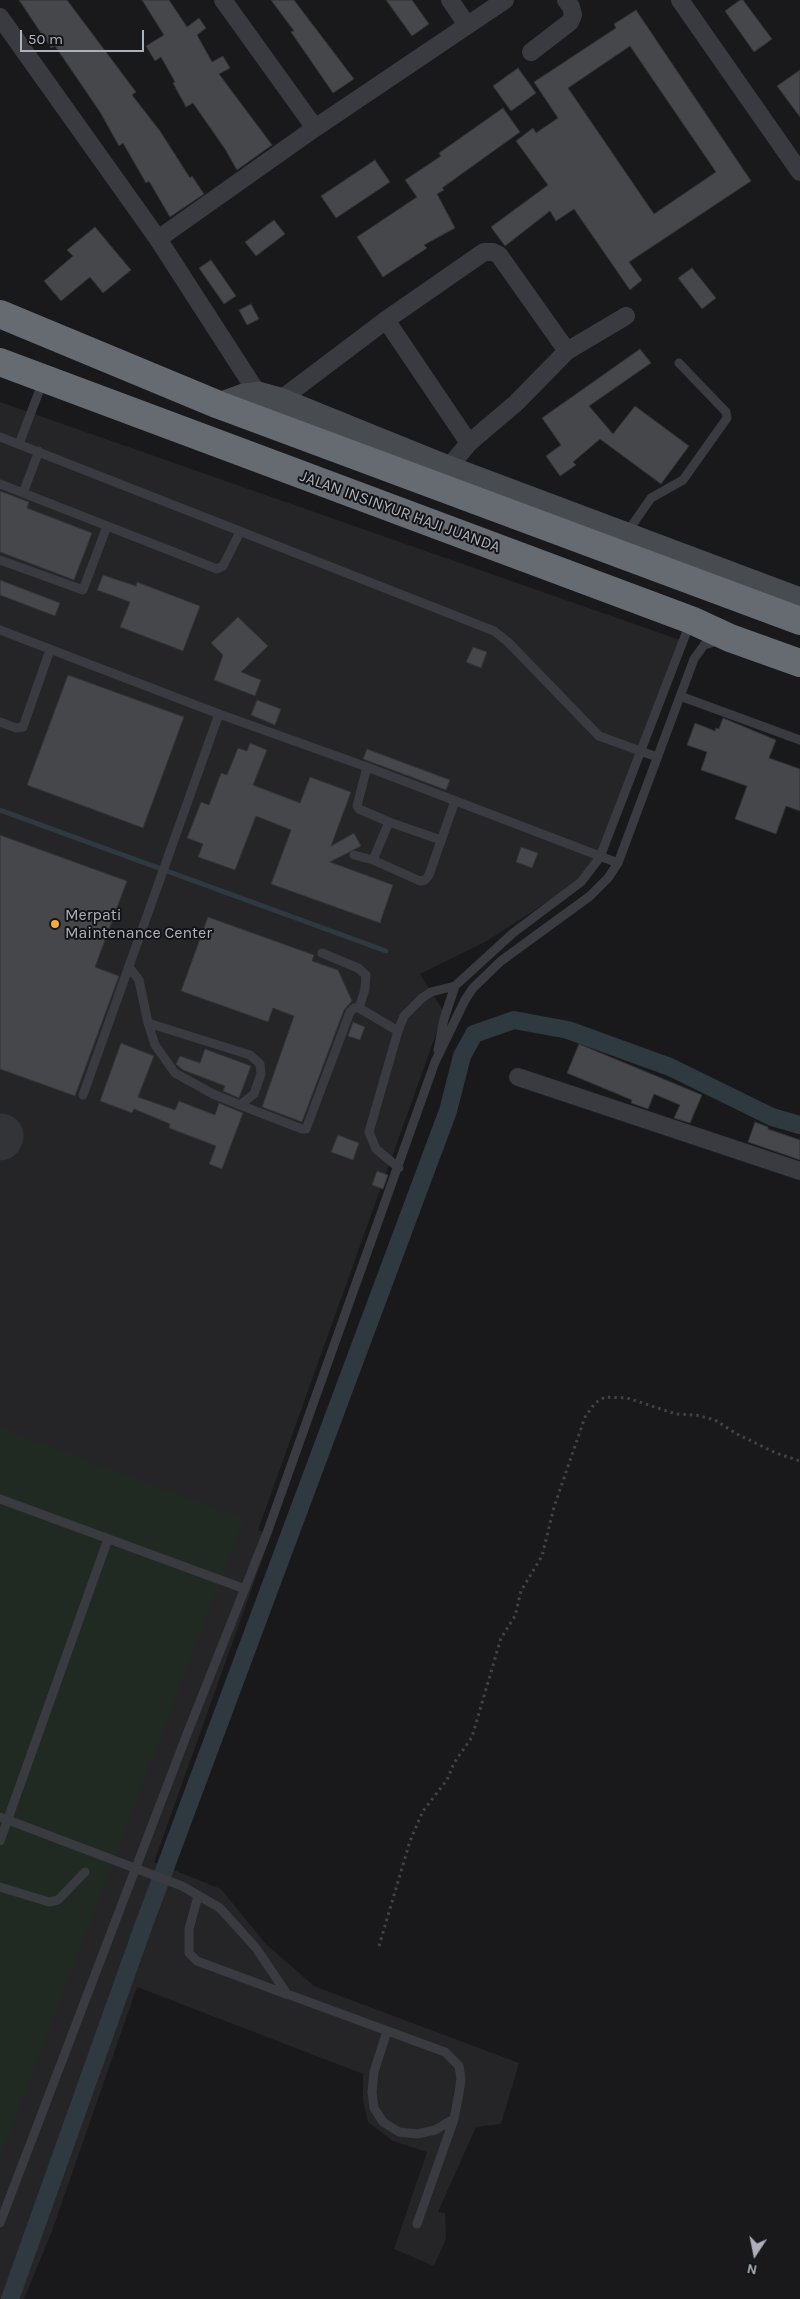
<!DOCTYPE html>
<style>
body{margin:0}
#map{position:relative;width:800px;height:2299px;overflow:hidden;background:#19191b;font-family:Karla,sans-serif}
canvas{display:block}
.north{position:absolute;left:730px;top:2229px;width:50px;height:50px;-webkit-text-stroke:4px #141416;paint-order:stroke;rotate:191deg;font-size:14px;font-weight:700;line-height:20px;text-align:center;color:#acb1bb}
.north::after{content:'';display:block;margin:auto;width:18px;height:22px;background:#acb1bb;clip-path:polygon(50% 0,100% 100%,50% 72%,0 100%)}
.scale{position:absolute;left:20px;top:30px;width:124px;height:22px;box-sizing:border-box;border:2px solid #acb1bb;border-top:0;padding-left:6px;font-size:15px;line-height:18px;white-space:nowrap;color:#acb1bb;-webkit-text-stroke:4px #141416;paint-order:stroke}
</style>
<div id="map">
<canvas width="800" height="2299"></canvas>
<div class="north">N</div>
<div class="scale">50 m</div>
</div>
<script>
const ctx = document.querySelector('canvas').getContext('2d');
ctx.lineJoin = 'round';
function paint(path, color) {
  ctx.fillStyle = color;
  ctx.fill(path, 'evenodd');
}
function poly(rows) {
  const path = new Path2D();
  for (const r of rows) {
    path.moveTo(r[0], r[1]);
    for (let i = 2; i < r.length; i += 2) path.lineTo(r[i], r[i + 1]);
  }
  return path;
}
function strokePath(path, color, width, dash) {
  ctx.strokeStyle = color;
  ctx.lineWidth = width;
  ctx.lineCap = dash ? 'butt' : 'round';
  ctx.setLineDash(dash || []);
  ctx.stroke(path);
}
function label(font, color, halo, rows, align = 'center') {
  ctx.font = font + ' Karla,sans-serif';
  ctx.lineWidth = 4;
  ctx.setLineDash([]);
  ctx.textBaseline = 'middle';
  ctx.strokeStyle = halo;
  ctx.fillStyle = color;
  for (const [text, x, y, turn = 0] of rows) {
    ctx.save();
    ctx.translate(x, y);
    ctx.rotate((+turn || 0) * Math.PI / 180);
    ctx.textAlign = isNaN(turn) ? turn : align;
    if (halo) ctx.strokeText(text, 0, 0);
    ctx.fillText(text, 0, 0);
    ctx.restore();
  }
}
paint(poly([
 [0,402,680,640,592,867,560,894,485,942,420,974,444,1012,258,1530,271,1535,154,1862,221,1889,266,1944,314,1986,519,2063,501,2124,476,2127,438,2212,445,2213,446,2239,434,2266,394,2249,427,2152,393,2141,368,2122,363,2100,363,2074,137,1987,52,2231,24,2299,0,2299]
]), '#252528');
paint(poly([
 [0,1428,244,1519,0,2159]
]), '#212a22');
strokePath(poly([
 [0,810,386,951]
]), '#2f3940', 5);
strokePath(poly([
 [10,2299,143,1927,448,1111,462,1056,474,1034,514,1020,568,1030,670,1067,772,1117,800,1125]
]), '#2f3940', 18);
strokePath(poly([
 [0,1138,1,1136]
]), '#333438', 45);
const building = poly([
 [19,0,67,0,136,92,132,95,160,131,190,178,192,176,204,194,170,217,149,181,146,183,123,143,119,146,100,112,55,46,51,48,19,0],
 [142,0,169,0,187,27,199,18,206,28,197,35,212,62,223,56,230,68,219,74,272,145,237,170,225,149,193,103,186,107,173,83,175,82,161,57,155,61,146,46,164,35,142,0],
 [271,0,294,0,354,79,333,93,291,32,294,31,271,0],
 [386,0,412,0,429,24,412,36,386,0],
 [740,0,743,0,772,39,754,52,725,11,740,0],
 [636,10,751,181,629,262,642,280,630,290,574,209,556,221,550,211,505,246,491,227,548,185,516,141,533,128,536,133,558,118,534,82,616,28,614,24,636,10],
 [630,46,716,172,654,214,568,88,630,46],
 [518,68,536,93,511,111,493,86,518,68],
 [800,70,800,117,777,86,800,70],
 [503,108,520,132,442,188,444,190,437,194,455,228,424,245,427,248,383,277,357,237,417,197,405,180,441,156,439,153,503,108],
 [375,160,390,182,336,218,321,196,375,160],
 [274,220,285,234,256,256,245,242,274,220],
 [95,227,131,270,103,293,90,277,61,301,44,281,73,256,67,250,95,227],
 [211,260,236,296,224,304,199,268,211,260],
 [692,268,716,298,702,309,678,278,692,268],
 [251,304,259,319,247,325,239,310,251,304],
 [640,349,651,363,589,406,613,434,635,406,689,446,661,484,600,439,573,462,576,465,560,476,546,456,561,445,542,418,640,349],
 [0,491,29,502,27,508,92,533,74,580,0,552,0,491],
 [103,575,136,586,137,582,200,606,183,651,120,627,130,602,97,590,103,575],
 [0,580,60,603,55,616,0,595,0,580],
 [238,617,268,646,241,672,261,680,255,696,214,680,223,655,211,643,238,617],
 [473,647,487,652,481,668,466,662,473,647],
 [68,675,184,717,143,828,27,785,68,675],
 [257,700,281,709,275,725,251,715,257,700],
 [723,718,776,740,769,758,800,769,800,811,786,806,776,834,735,819,747,786,701,770,707,752,687,745,695,723,715,731,716,728,719,729,723,718],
 [250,743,267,750,253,785,300,803,310,777,351,792,331,846,354,833,361,846,330,862,393,885,380,923,271,884,291,830,256,816,235,870,198,857,203,844,187,838,201,802,209,805,221,773,227,775,238,748,247,751,250,743],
 [367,749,450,780,446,790,363,759,367,749],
 [0,835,127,881,95,967,119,976,75,1096,0,1069,0,835],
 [521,847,538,853,532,868,516,862,521,847],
 [208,917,314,955,312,961,338,970,352,1001,344,1010,302,1122,262,1107,294,1016,273,1008,268,1022,181,991,208,917],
 [353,1022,365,1027,360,1040,348,1036,353,1022],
 [121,1043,154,1056,138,1097,175,1110,179,1101,215,1115,219,1103,243,1113,222,1169,209,1164,216,1146,169,1128,170,1124,134,1109,132,1113,100,1101,121,1043],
 [579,1044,702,1095,690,1123,674,1118,680,1105,654,1094,648,1109,631,1103,632,1100,567,1073,579,1044],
 [205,1049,251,1066,239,1098,223,1091,225,1086,183,1070,176,1064,180,1056,200,1063,205,1049],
 [755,1122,768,1127,768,1129,800,1140,800,1160,748,1142,755,1122],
 [338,1135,359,1143,353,1160,331,1152,338,1135],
 [377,1171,388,1175,383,1189,372,1185,377,1171]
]);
paint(building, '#46474b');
strokePath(building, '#333337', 1);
strokePath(poly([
 [379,1946,410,1841,423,1811,447,1780,454,1763,472,1737,501,1638,515,1616,521,1591,542,1556,554,1507,585,1417,595,1403,605,1397,627,1398,676,1414,696,1415,715,1420,737,1434,776,1453,800,1461]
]), '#404347', 3, [2.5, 4]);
strokePath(poly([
 [0,437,494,631,508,642,599,736,657,757],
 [19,444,43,381],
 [0,484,217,569,223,566,240,532],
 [23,493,39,451],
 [626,534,651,498,683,480,727,418,726,412,679,363],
 [0,560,83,590,107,526],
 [0,630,219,714,367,767,618,863],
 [680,696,800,740],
 [0,722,16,728,23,727,50,650],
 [367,767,357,806,359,809,389,822],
 [354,855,373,860,420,881,425,880,429,875,455,801],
 [373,860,389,822,441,840],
 [322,953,358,968,366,975,365,989,359,1008],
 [129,967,139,980,148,1023,250,1055,260,1064,261,1074,254,1094,240,1105,213,1094,175,1073,155,1045,148,1023],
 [438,1050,444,1019,455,986,513,933,581,882,600,857,690,623],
 [83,1095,219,714],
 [240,1105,302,1129,306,1129,350,1012,354,1008,359,1008,398,1031],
 [399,1168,376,1149,369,1132,398,1031,404,1016,422,998,431,992,455,986],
 [0,1499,245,1589],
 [0,1817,182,1886,220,1908,256,1948,287,1994,445,2052,459,2066,461,2079,459,2093,454,2119,417,2224],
 [0,1841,108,1539],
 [0,1887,49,1902,58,1900,85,1872],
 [198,1896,189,1929,189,1953,197,1961,286,1994],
 [387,2031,374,2072,372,2092,374,2108,383,2122,399,2132,417,2134,435,2130,454,2119],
 [0,2223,187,1734,267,1533,435,1062,465,1000,473,988,501,961,590,896,608,878,618,863,694,659,704,645,721,640]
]), '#3a3b40', 9);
strokePath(poly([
 [223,0,315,128],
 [450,0,467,25],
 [680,0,800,172],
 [0,17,158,239,258,394],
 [531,52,570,22,573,15,571,7,566,0],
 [158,239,315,128,505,0],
 [386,320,469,443],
 [280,400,386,320,484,252,493,252,499,255,567,351],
 [448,468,469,443,516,403,567,351,626,316],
 [518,1077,800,1171]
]), '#3a3b40', 18);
strokePath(poly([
 [219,405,244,396,258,394,280,400,448,468,800,600]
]), '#484b50', 25);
strokePath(poly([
 [0,314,219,405,800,621],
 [0,362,691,620,730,638,800,663]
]), '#666a71', 28);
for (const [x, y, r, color] of [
 [55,924,5,"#f3ab3a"]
]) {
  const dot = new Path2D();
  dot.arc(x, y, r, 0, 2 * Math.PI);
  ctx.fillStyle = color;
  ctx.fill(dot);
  strokePath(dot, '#141416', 2);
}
label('16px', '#acb1bb', '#141416', [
 ["JALAN INSINYUR HAJI JUANDA",400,512,20]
]);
label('16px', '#acb1bb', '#141416', [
 ["Merpati",65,915],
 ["Maintenance Center",65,933]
], 'left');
</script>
